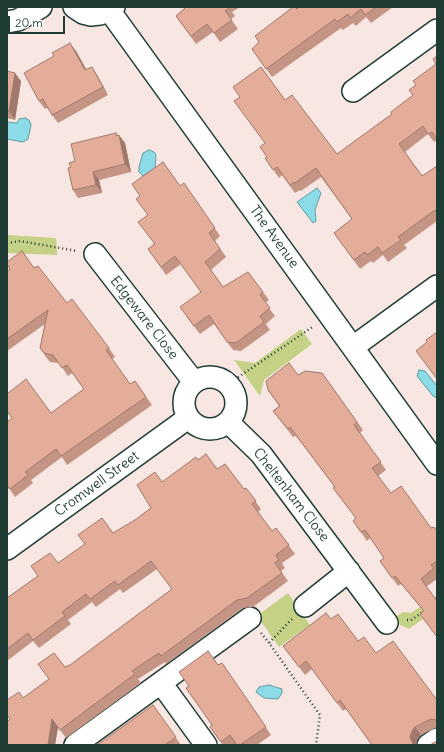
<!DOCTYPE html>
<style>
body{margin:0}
#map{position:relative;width:444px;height:752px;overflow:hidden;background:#f7e6e1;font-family:Delius,sans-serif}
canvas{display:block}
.frame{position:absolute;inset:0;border:8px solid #1f3d34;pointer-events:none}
.scale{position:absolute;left:8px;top:16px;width:57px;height:18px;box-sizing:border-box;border:2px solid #1f3d34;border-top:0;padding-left:5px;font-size:12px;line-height:14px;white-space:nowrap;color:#1f3d34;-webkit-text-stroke:3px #fff;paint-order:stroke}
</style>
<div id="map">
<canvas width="444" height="752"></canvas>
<div class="frame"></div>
<div class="scale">20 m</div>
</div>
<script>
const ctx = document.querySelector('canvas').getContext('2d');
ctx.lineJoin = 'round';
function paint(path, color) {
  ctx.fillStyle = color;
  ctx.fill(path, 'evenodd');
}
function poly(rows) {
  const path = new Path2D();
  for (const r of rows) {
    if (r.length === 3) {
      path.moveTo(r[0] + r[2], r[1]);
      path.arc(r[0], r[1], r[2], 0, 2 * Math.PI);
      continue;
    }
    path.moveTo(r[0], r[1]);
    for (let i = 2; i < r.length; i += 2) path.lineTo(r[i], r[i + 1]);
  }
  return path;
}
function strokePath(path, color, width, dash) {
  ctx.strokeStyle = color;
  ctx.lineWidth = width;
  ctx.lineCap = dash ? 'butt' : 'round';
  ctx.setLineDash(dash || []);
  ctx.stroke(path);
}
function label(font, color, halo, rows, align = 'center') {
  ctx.font = font + ' Delius,sans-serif';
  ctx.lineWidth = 3;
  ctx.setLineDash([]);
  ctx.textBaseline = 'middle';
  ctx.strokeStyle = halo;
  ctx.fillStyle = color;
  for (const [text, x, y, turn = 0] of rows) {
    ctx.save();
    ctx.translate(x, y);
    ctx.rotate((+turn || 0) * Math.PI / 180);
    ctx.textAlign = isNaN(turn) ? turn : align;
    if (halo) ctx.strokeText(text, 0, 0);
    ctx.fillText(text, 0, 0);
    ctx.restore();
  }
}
paint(poly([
 [7,235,56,238,57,255,7,253],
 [301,329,312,344,264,380,260,396,234,360,255,363],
 [288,593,310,625,279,647,257,616],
 [437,595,437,609,409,629,400,625,395,617,403,612,411,613]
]), '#c5d286');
const water = poly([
 [25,118,29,120,31,125,28,139,23,142,7,139,7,122,17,123,19,119,25,118],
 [149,150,154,152,156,155,155,168,143,176,139,172,139,167,143,153,149,150],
 [317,188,321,193,315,210,316,221,313,223,297,202,317,188],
 [419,370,425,371,437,386,437,398,433,396,417,376,419,370],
 [269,685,282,689,282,693,278,699,264,698,256,692,259,687,269,685]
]);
paint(water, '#8cdce8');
strokePath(water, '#609ca0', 1);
const minor = poly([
 [74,7,83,13,91,15,100,14,114,7],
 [109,10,437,464],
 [7,22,18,20,41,7],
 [353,91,437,30],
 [95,254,194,382],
 [353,347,437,286],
 [210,403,26],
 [228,422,261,454,387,623],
 [7,549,188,418],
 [305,606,349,571],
 [161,683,206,745],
 [75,745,250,618],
 [428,745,437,739]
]);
strokePath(minor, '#1f3d34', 24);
strokePath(poly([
 [7,243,20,241,77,251],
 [228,384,314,326],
 [292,619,269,643,320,715,316,745],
 [407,620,411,620,423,612],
 [261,633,269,643]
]), '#1f3d34', 2.5, [1, 3]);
strokePath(minor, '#fff', 21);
paint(poly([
 [184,7,240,7,232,12,235,16,231,19,238,29,220,42,213,32,196,44,176,16,185,8],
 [299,7,393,7,371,23,366,17,356,26,353,23,343,30,341,28,272,77,252,49,259,42],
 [76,51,86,70,97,75,108,95,58,123,52,115,48,108,45,109,39,101],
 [437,56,437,140,434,142,428,134,405,152,422,176,437,166,437,221,404,245,407,248,388,262,383,255,373,263,371,261,360,269,334,233,352,219,321,177,301,191,300,190,295,193,282,175,279,178,265,158,267,157,264,144,285,100,337,154,392,114,413,95,416,85,436,64],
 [7,71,21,81,15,120,7,118],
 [117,136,125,143,131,172,99,180,102,193,78,198,73,190,71,167,75,161],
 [184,183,220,236,215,241,226,257,211,270,223,287,263,292,269,300,265,303,275,316,266,324,270,330,241,351,233,350,214,324,200,334,186,316,201,292,181,264,166,275,148,249,154,244,147,215,180,186],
 [34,268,109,348,115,357,112,359,130,384,135,381,152,405,67,465,62,457,31,480,33,483,15,497,9,488,7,490,7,422,51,413,84,389,72,373,68,376,59,363,50,362,46,357,40,348,45,324,7,351,7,271],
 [322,373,363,430,360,433,386,470,378,476,391,493,431,528,437,531,437,579,426,587,437,601,424,611,401,584,398,586,380,561,384,558,370,538,367,541,353,521,356,519,335,487,296,436,293,437,273,411,279,406,268,390,298,375],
 [198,460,217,469,244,489,246,488,261,509,258,512,272,531,276,528,295,554,282,563,285,568,281,571,288,581,253,607,243,608,166,664,165,662,138,679,141,683,66,738,58,727,55,745,7,745,10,720,23,698,65,667,70,665,172,589,157,569,123,593,120,589,96,607,92,602,68,620,71,624,39,648,33,641,7,661,7,598,38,576,31,566,58,563,113,533,135,520,151,508,162,482],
 [331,619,358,641,376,653,437,700,437,727,421,735,417,739,416,745,372,745,346,709,343,711,312,669,305,675,283,646],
 [222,663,271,735,257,745,237,745,236,744,234,745,223,745,210,727,212,725,218,665],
 [153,705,181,745,97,745]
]), '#c49584');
paint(poly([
 [70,43,76,51,91,78,85,70],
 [92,67,97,75,108,95,103,87],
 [15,73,21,81,15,120,9,111],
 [116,133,120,139,119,135,125,143,131,172,125,164],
 [93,172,99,180,102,193,96,185],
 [52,719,58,727,55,745,48,745],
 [415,727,421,735,417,739,416,745,413,745,410,737,412,731]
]), '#a0796c');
const building = poly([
 [185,7,228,7,229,8,225,11,232,20,214,33,207,24,191,36,176,16,185,8,185,7],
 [293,7,295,7,297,9,299,7,376,7,365,15,361,9,350,18,348,14,337,22,335,19,266,69,252,49,259,42,255,36,293,7],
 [70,43,85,70,92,67,103,87,52,115,43,99,39,101,24,73,54,56,52,53,70,43],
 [437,56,437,139,432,132,428,134,423,126,399,144,422,176,437,166,437,212,436,213,435,210,398,237,401,240,382,253,378,247,367,255,365,252,354,260,334,233,352,219,316,168,295,183,294,182,290,185,277,167,273,170,265,158,267,157,260,147,265,143,234,101,240,97,233,87,261,67,285,100,292,95,337,154,392,114,391,112,413,95,409,90,416,85,413,81,436,64,433,59,437,56],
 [7,71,15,73,9,111,7,111,7,71],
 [116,133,116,136,119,135,125,164,93,172,96,185,73,190,68,168,71,167,69,163,75,161,71,144,116,133],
 [163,162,180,186,184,183,215,228,209,233,220,249,205,262,223,287,248,272,263,292,260,295,270,308,260,316,264,322,236,343,227,342,209,315,194,326,180,307,201,292,175,256,161,267,148,249,155,244,138,222,148,215,136,199,140,196,132,184,163,162],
 [22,251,34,268,38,266,67,303,72,299,109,348,106,350,130,384,135,381,146,397,61,456,56,449,25,472,28,475,10,489,7,485,7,422,12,418,7,411,7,394,26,379,51,413,84,389,67,365,62,368,53,355,44,353,40,348,48,310,7,339,7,271,10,269,7,264,7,262,22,251],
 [437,332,437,379,416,351,427,342,426,340,437,332],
 [289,363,298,375,305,371,322,373,357,422,354,425,381,462,372,468,391,493,401,486,431,528,434,527,437,531,437,561,431,565,434,568,421,579,437,601,437,637,420,614,424,611,395,576,392,578,380,561,384,558,365,530,361,532,353,521,356,518,333,488,335,487,290,427,288,429,273,411,280,406,268,390,266,381,289,363],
 [206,454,217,469,225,464,244,489,246,488,256,501,252,504,272,531,276,528,289,545,276,555,279,560,275,563,282,573,247,598,237,600,161,656,159,653,132,671,135,674,60,730,52,719,48,745,7,745,7,722,10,719,7,715,7,700,19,692,23,698,49,679,38,664,54,653,65,667,70,665,172,589,151,561,118,585,115,581,90,599,86,594,62,612,65,616,33,640,28,633,7,649,7,598,38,576,31,566,50,553,58,563,85,544,78,535,102,518,113,533,135,520,151,508,137,485,155,472,162,482,196,457,198,460,206,454],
 [326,613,331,619,338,614,358,641,364,637,376,653,393,641,437,700,437,720,431,719,415,727,412,731,410,737,413,744,414,745,372,745,340,700,337,703,306,661,299,667,283,646,326,613],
 [208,651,218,665,222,663,266,727,240,745,237,745,230,735,221,742,210,727,212,725,186,688,189,686,179,672,208,651],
 [153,705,176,737,165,745,97,745,153,705],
 [437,741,437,745,430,745,437,741]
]);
paint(building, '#e4ad9a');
strokePath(building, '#a0796c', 1);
label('14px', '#1f3d34', '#fff', [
 ["The Avenue",274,237,54],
 ["Edgeware Close",144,318,52],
 ["Cromwell Street",97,484,-36],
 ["Cheltenham Close",291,495,52]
]);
</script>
